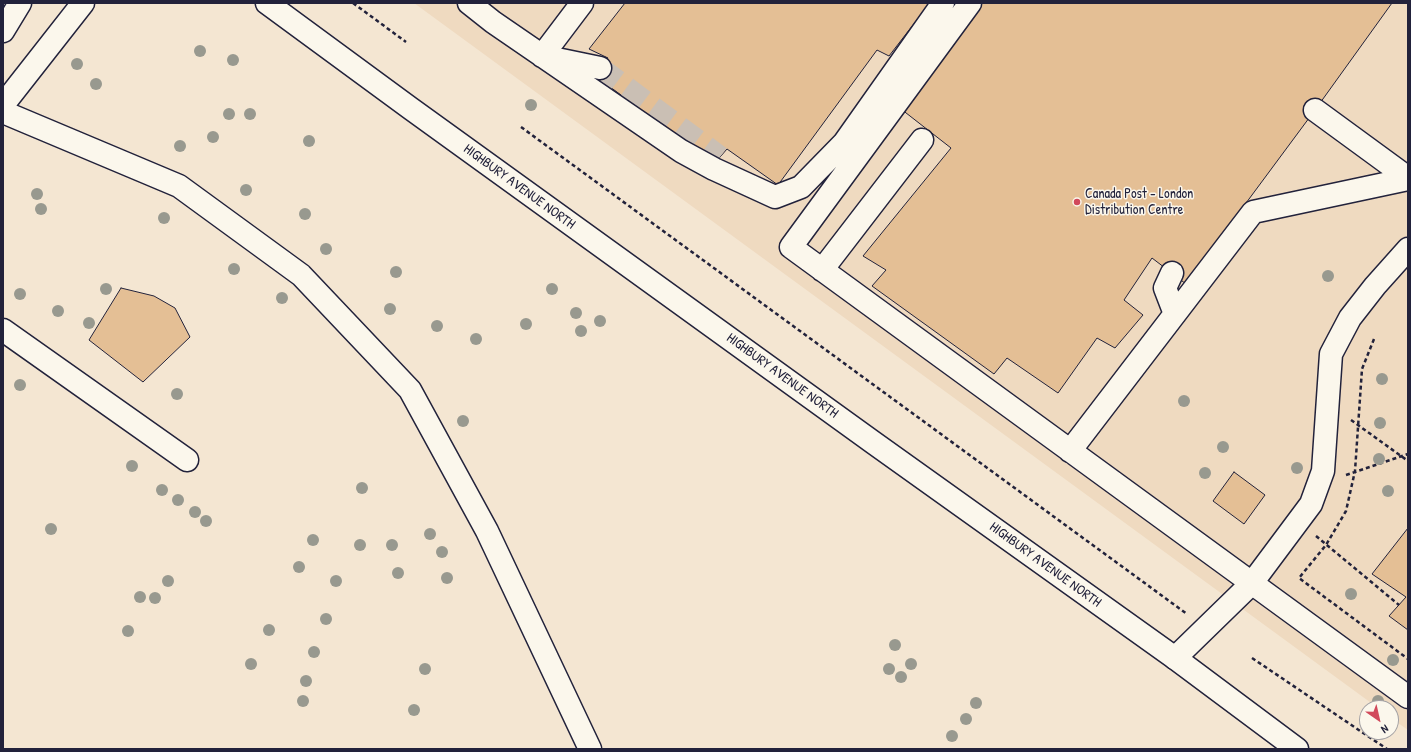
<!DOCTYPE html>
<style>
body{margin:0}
#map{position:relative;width:1411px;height:752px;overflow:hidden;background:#f4e6d2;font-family:"Patrick Hand",sans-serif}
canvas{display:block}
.frame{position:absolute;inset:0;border:4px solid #22223b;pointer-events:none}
.north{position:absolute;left:1359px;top:700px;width:40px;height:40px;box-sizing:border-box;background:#fbf7ec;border:1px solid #a4a2a5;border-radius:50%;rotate:146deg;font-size:11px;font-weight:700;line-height:16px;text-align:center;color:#22223b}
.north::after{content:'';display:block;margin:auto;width:14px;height:18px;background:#d1495b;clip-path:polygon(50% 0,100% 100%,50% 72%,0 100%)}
</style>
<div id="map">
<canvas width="1411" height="752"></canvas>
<div class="frame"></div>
<div class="north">N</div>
</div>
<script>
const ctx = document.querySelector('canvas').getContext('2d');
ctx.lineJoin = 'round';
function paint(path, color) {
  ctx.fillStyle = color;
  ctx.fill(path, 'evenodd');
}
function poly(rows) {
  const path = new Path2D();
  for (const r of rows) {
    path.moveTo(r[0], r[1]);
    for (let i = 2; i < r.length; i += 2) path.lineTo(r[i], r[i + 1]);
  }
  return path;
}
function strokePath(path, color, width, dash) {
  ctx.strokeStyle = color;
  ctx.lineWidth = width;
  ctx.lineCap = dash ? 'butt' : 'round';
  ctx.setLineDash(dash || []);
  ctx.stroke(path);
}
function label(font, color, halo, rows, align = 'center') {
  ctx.font = font + ' "Patrick Hand",sans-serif';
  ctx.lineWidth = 3;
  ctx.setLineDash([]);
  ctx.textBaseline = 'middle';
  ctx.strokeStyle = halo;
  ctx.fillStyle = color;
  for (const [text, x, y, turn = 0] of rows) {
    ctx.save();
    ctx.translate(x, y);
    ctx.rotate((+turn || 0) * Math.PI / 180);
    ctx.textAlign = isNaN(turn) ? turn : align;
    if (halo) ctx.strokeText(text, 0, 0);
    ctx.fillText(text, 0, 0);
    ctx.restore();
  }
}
paint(poly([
 [414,3,1408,3,1408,730,1391,718,1391,708,1378,708]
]), '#efdac0');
const building = poly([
 [625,3,930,3,889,56,877,50,778,185,727,149,714,164,594,75,608,58,589,49,625,3],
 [979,3,1392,3,1315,110,1186,284,1152,258,1124,300,1143,315,1115,348,1097,338,1058,393,1007,358,994,374,872,286,886,270,863,256,951,148,901,109,979,3],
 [121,288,154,296,175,308,190,337,143,382,89,340,121,288],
 [1234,472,1265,495,1244,524,1213,501,1234,472],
 [1408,528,1408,630,1389,616,1406,597,1372,574,1408,528]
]);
paint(building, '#e4bf95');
strokePath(building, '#22223b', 1);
strokePath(poly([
 [600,68,720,157]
]), '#cabfb4', 22, [22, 11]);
const minor = poly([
 [469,3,493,22,681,151,714,169,775,197,801,187,844,143,943,3],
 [582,3,542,56,600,68],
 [970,3,791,247,1408,697],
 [3,31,20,3],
 [3,105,83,3],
 [1315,110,1408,178],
 [3,112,179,186,301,275,410,390,487,531,590,749],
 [822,270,922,140],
 [1172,273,1165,288,1175,314],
 [3,330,187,460],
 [1070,451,1253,212,1408,179],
 [1175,658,1252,583,1311,504,1323,471,1331,354,1350,318,1375,286,1408,249]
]);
const major = poly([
 [267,3,410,108,874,443,1175,658,1297,749]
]);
strokePath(minor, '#22223b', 25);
strokePath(major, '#22223b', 25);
strokePath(poly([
 [353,3,406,42],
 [521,127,1187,614],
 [1374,339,1362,369,1355,471,1346,511,1326,545,1299,578,1408,659],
 [1351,420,1408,461],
 [1346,475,1408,454],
 [1316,536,1399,605],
 [1252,658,1387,749]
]), '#22223b', 2.5, [4, 3]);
strokePath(minor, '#fbf7ec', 22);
strokePath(major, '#fbf7ec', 22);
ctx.fillStyle = '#98998f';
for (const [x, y] of [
 [200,51],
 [233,60],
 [77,64],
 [96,84],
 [531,105],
 [229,114],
 [250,114],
 [213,137],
 [309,141],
 [180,146],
 [246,190],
 [37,194],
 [41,209],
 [305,214],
 [164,218],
 [326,249],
 [234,269],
 [396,272],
 [1328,276],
 [106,289],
 [552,289],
 [20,294],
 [282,298],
 [390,309],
 [58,311],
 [576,313],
 [600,321],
 [89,323],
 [526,324],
 [437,326],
 [581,331],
 [476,339],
 [1382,379],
 [20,385],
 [177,394],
 [1184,401],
 [463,421],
 [1380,423],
 [1223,447],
 [1379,459],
 [132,466],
 [1297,468],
 [1205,473],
 [362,488],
 [162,490],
 [1388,491],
 [178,500],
 [195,512],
 [206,521],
 [51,529],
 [430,534],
 [313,540],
 [360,545],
 [392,545],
 [442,552],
 [299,567],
 [398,573],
 [447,578],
 [168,581],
 [336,581],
 [1351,594],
 [140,597],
 [155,598],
 [326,619],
 [269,630],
 [128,631],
 [895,645],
 [314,652],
 [1393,660],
 [251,664],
 [911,664],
 [425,669],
 [889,669],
 [901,677],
 [306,681],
 [303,701],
 [1378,701],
 [976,703],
 [414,710],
 [966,719],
 [952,736]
]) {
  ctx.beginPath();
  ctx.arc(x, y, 6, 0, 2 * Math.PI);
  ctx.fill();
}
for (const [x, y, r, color] of [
 [1077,202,4,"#d1495b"]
]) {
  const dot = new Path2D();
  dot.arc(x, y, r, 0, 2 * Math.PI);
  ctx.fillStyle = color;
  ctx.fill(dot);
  strokePath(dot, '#fbf7ec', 1.5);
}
label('14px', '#22223b', '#fbf7ec', [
 ["HIGHBURY AVENUE NORTH",519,187,36],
 ["HIGHBURY AVENUE NORTH",782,376,36],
 ["HIGHBURY AVENUE NORTH",1045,565,36]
]);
label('14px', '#22223b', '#fbf7ec', [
 ["Canada Post - London",1085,194],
 ["Distribution Centre",1085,210]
], 'left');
</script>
